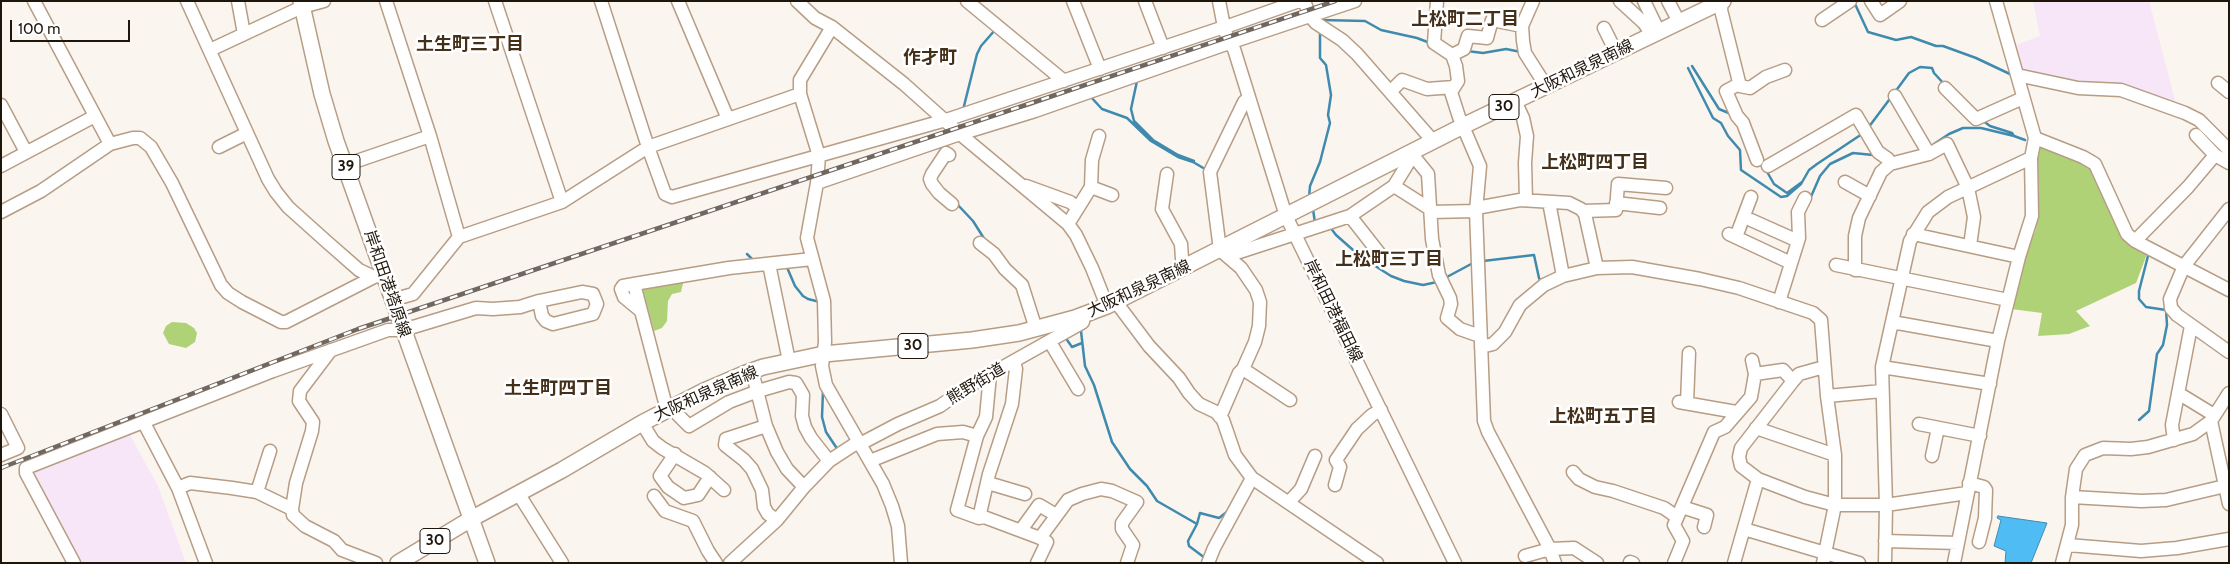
<!DOCTYPE html>
<meta charset="utf-8">
<style>
body{margin:0}
#map{position:relative;width:2230px;height:564px;overflow:hidden;background:#fbf5f0;font-family:Cabin,sans-serif}
canvas{display:block}
.frame{position:absolute;inset:0;border:2px solid #1e150b;pointer-events:none}
.scale{position:absolute;left:10px;top:20px;width:120px;height:22px;box-sizing:border-box;border:2px solid #1e150b;border-top:0;padding-left:6px;font-size:15px;line-height:18px;white-space:nowrap;color:#1e150b;-webkit-text-stroke:4px #fff;paint-order:stroke}
</style>
<div id="map">
<canvas width="2230" height="564"></canvas>
<div class="frame"></div>
<div class="scale">100 m</div>
</div>
<script>
const ctx = document.querySelector('canvas').getContext('2d');
ctx.lineJoin = 'round';
function paint(path, color) {
  ctx.fillStyle = color;
  ctx.fill(path, 'evenodd');
}
function poly(rows) {
  const path = new Path2D();
  for (const r of rows) {
    path.moveTo(r[0], r[1]);
    for (let i = 2; i < r.length; i += 2) path.lineTo(r[i], r[i + 1]);
  }
  return path;
}
function strokePath(path, color, width, dash) {
  ctx.strokeStyle = color;
  ctx.lineWidth = width;
  ctx.lineCap = dash ? 'butt' : 'round';
  ctx.setLineDash(dash || []);
  ctx.stroke(path);
}
function label(font, color, halo, rows, align = 'center') {
  ctx.font = font + ' Cabin,"Noto Sans JP",sans-serif';
  ctx.lineWidth = 5;
  ctx.setLineDash([]);
  ctx.textBaseline = 'middle';
  ctx.strokeStyle = halo;
  ctx.fillStyle = color;
  for (const [text, x, y, turn = 0] of rows) {
    ctx.save();
    ctx.translate(x, y);
    ctx.rotate((+turn || 0) * Math.PI / 180);
    ctx.textAlign = isNaN(turn) ? turn : align;
    if (halo) ctx.strokeText(text, 0, 0);
    ctx.fillText(text, 0, 0);
    ctx.restore();
  }
}
paint(poly([
 [2033,1,2149,1,2175,100,2173,104,2078,84,2023,70,2016,45,2040,36],
 [129,433,158,486,186,563,82,563,34,473,34,471]
]), '#f7e6f8');
paint(poly([
 [2038,145,2090,167,2147,254,2136,283,2076,311,2090,326,2069,334,2038,336,2042,313,2011,309,2019,273,2036,229],
 [684,279,681,292,672,294,668,301,667,321,662,328,654,331,642,286],
 [172,322,186,323,194,328,197,333,195,342,186,348,169,344,163,333,166,326]
]), '#afd277');
const water = poly([
 [1998,516,2047,523,2031,563,2005,563,2006,551,1994,546,2001,520,1997,518,1998,516]
]);
paint(water, '#4fbdf3');
strokePath(water, '#408bad', 1);
strokePath(poly([
 [1855,4,1868,32,1896,40,1911,37,1936,46,1943,46,1976,58,2012,75],
 [1321,20,1365,21,1381,30,1417,38,1430,43],
 [1467,51,1483,53,1506,49,1521,52],
 [1692,66,1719,109,1731,114],
 [1688,68,1713,118,1721,123,1728,136,1740,150,1741,170,1781,197,1787,196,1801,184,1809,170,1817,164,1862,134],
 [1137,81,1131,109,1134,121,1153,140,1178,155,1194,161],
 [1895,92,1909,73,1920,67,1932,68,1934,73,1945,85],
 [1090,96,1102,109,1127,118,1151,141,1178,157,1193,162,1205,169],
 [963,110,977,54,981,46,995,30],
 [1982,120,1990,126,2012,133,2014,136,2025,140],
 [1868,128,1892,96],
 [1934,144,1949,134,1963,128,1981,128,2014,136],
 [1766,170,1774,184,1787,193,1802,182],
 [1309,198,1310,186,1320,162,1330,123,1328,115,1331,95,1326,65,1320,58,1320,30],
 [1810,199,1820,176,1830,164,1853,153,1873,155],
 [957,204,973,221,985,240],
 [1313,209,1315,223],
 [1330,227,1336,235,1361,257,1391,276,1404,281,1423,285,1437,282],
 [747,254,753,260],
 [1483,261,1534,255,1539,278,1541,282],
 [786,265,795,286,803,296,808,299,820,302],
 [1445,278,1473,263],
 [1081,331,1085,366,1094,385,1112,442,1130,469,1147,486,1157,501,1197,524,1188,541,1189,546,1205,558],
 [1065,337,1072,347,1082,343],
 [823,391,822,417,826,432,838,450],
 [2139,420,2149,411,2157,354,2163,345,2167,325,2166,310,2146,307,2139,299,2139,291,2149,252],
 [1197,524,1200,513,1219,518,1228,511]
]), '#408bad', 2.5);
const minor = poly([
 [34,1,110,144],
 [187,1,268,179,276,192,288,207,327,242,359,270,374,277],
 [238,1,244,34],
 [386,1,430,136,459,237],
 [495,1,562,202],
 [601,1,648,147,665,194,672,197,946,120,1224,27],
 [678,1,728,119],
 [797,1,815,18,832,27,904,84,960,134,1068,224,1076,235,1092,268,1107,306],
 [967,1,1064,81],
 [1073,1,1100,69],
 [1145,1,1163,48],
 [1219,1,1224,27,1229,43,1234,49,1286,216,1455,563],
 [1304,1,1310,16,1316,23,1342,40,1357,54,1433,141],
 [1437,1,1434,43,1452,55,1456,66,1458,81,1451,92,1459,117,1480,166,1476,211,1484,421,1488,432,1550,549,1555,563],
 [1533,1,1522,26,1523,41,1525,53,1546,86],
 [1620,1,1644,23,1652,35],
 [1644,1,1659,32],
 [1668,1,1679,22],
 [1722,1,1721,10,1740,86,1750,88,1766,77,1785,70],
 [1871,1,1880,15,1900,1],
 [1822,20,1850,1],
 [1231,25,1299,1],
 [832,27,800,80,800,94,819,156,817,183,807,238,824,301,825,342,822,366,826,385,883,484,892,506,898,526,901,563],
 [1604,28,1616,52],
 [1235,41,1355,1],
 [210,50,302,7,324,1],
 [1452,55,1464,49,1468,36,1487,38,1492,20,1522,26],
 [2017,75,2078,88,2121,90,2185,113,2199,120,2229,150],
 [2218,83,2229,92],
 [1739,84,1726,91,1737,116,1743,123,1757,160],
 [1945,88,1976,119,2023,98],
 [1390,92,1402,80,1427,89,1454,87],
 [1895,96,1929,154],
 [1515,101,1523,118,1527,136,1525,163,1526,200],
 [1,105,26,152],
 [2196,135,2215,155,2229,163],
 [2035,138,2083,157,2095,164,2127,234,2135,241,2229,290],
 [219,147,247,133],
 [1411,153,1428,174,1432,239,1439,275,1450,298,1451,304,1447,318,1460,329,1480,336],
 [949,155,946,153,932,174,930,179,932,184,939,193,952,204],
 [345,165,430,136],
 [1,166,95,116],
 [1768,166,1856,115,1878,152,1888,159,1890,164],
 [1167,174,1162,209,1181,244,1182,259,1189,266],
 [1845,182,1870,196],
 [817,183,960,134,1035,111,1229,43],
 [1026,186,1070,202,1078,208],
 [1394,186,1430,209],
 [1091,187,1112,195],
 [1549,202,1563,276],
 [1616,203,1660,208],
 [1476,208,1520,200,1569,203,1581,209,1585,214,1597,268],
 [2229,209,2184,266,2170,299,2171,308,2177,315,2229,352],
 [1583,211,1616,210,1618,184,1666,188],
 [1,212,41,191,110,144,133,138,140,138,151,147,172,183,221,285,228,293,242,302,281,322,286,322,374,277,383,275],
 [1431,212,1476,211],
 [1350,216,1379,253],
 [1751,220,1798,241],
 [1068,224,1091,187,1092,160,1099,136],
 [1729,234,1791,263],
 [1913,234,2019,257],
 [1736,237,1751,197],
 [2135,241,2188,187,2215,155],
 [980,243,994,254,1005,269,1022,285,1036,329],
 [1227,256,1350,216,1394,186,1413,155],
 [769,264,789,361],
 [1836,265,2008,300],
 [1855,270,1855,236,1859,218,1881,172,1890,164,1929,154,1947,144,1968,188,1974,217,1970,246],
 [634,284,729,268,812,259],
 [392,300,413,294,459,237,562,202,648,147,800,94],
 [1116,302,1149,346,1179,378,1189,393,1199,404,1216,412,1223,420,1235,455,1252,478,1377,563],
 [1779,302,1799,238,1798,212,1805,198],
 [641,311,624,297,621,289,623,286,634,284,667,410],
 [1892,322,1998,341],
 [1050,342,1078,389],
 [1481,347,1493,344,1505,332,1520,305,1544,285,1563,276,1597,268,1632,267,1700,279,1739,288,1813,313,1821,320,1827,396,1835,455,1835,505,1823,563],
 [331,350,300,391,299,401,313,422,312,431,296,483,292,509,293,515,305,526,334,541,342,550,376,563],
 [1824,367,1799,374,1793,381,1741,448,1739,457,1741,466,1758,479,1805,497,1835,505,1886,505,1967,493],
 [1882,367,1990,384],
 [1243,369,1255,342,1259,326,1260,302,1256,290,1241,268,1220,250,1210,172,1244,102,1249,97],
 [752,371,766,426,777,452,787,469,804,487],
 [1755,374,1783,370,1793,381],
 [2178,393,2214,415],
 [1827,396,1882,391],
 [1679,402,1736,412],
 [1687,403,1689,353],
 [674,406,678,415,689,426,729,402,758,391,789,382,796,383,803,395,802,416,805,427,811,438,829,461],
 [1,414,18,448,1,455],
 [1220,417,1239,373,1243,369,1290,400],
 [2211,421,2229,504],
 [144,423,178,488,206,563],
 [642,423,653,441,662,448,705,473,724,490],
 [1919,424,1980,436],
 [766,426,726,439,725,445,744,460,752,469,762,490,764,507,768,514,777,520],
 [1756,428,1835,455],
 [977,436,957,510,979,518,984,517,1040,538,1068,500,1082,494,1101,489,1112,491,1137,502,1122,523,1122,529,1133,545,1127,563],
 [2174,440,2172,425,2191,326],
 [860,444,898,424,940,406,964,389,1078,325,1083,322,1084,315],
 [675,454,660,476,668,487,684,498,698,495,710,477],
 [1932,456,1938,428],
 [870,461,937,434,963,432,977,436,986,417,990,375],
 [1573,472,1579,479,1595,487,1613,491,1664,508,1677,517],
 [988,483,1025,494],
 [1969,483,1984,487,1986,490,1985,518,1979,542],
 [1335,485,1340,467,1336,460,1357,429,1372,415,1381,410],
 [178,488,190,483,232,488,257,492,292,509],
 [257,492,270,451],
 [518,493,562,563],
 [654,496,665,511,693,521,708,551,716,563],
 [2072,497,2141,501,2166,500,2229,485],
 [1289,502,1301,489,1315,456],
 [1682,507,1707,515,1704,527],
 [979,518,989,474,1012,404,1016,369,1014,362],
 [1744,529,1859,563],
 [1021,530,1039,505,1056,515],
 [1885,541,1958,543],
 [2068,545,2141,551,2177,548,2229,539],
 [1525,556,1550,549,1574,548,1597,563],
 [1630,562,1633,563],
 [74,563,26,473,26,468,273,371,388,330,403,330,476,308,493,309,520,307,539,301,582,292,593,294,597,304,593,314,553,324,546,321,542,316,539,301],
 [730,563,777,520,804,487,829,461,858,442],
 [1037,563,1047,542,1040,538],
 [1208,563,1214,548,1252,478],
 [1674,563,1683,541,1674,525,1714,432,1725,427,1751,397,1755,374,1752,360],
 [1734,563,1758,479],
 [1885,563,1886,505,1882,367,1910,241,1928,212,1948,197,2031,158],
 [1954,563,1998,341,2019,257,2032,216,2031,158,2035,138,1996,1],
 [2062,563,2072,525,2072,497,2076,469,2085,455,2103,448,2131,449,2148,447,2193,434,2211,421,2229,393]
]);
const major = poly([
 [301,1,322,94,336,141,487,563],
 [398,563,471,519,562,470,642,423,704,391,746,373,763,367,824,354,972,340,1019,333,1075,318,1107,306,1463,126,1723,1]
]);
strokePath(minor, '#b79d84', 15);
strokePath(major, '#b79d84', 18);
strokePath(minor, '#fff', 12);
strokePath(major, '#fff', 15);
const rail = poly([
 [1,468,358,329,1335,1]
]);
strokePath(rail, '#706860', 4.5);
strokePath(rail, '#fff', 2.5, [8]);
for (const [x, y, w] of [
 [1504,107,30],
 [346,167,28],
 [913,346,30],
 [435,541,30]
]) {
  const box = new Path2D();
  box.roundRect(x - w / 2, y - 12.5, w, 25, 4);
  ctx.fillStyle = '#fff';
  ctx.fill(box);
  strokePath(box, '#1e150b', 1);
}
label('bold 15px', '#1e150b', null, [
 ["30",1504,107],
 ["39",346,167],
 ["30",913,346],
 ["30",435,541]
]);
label('16px', '#1e150b', '#fff', [
 ["大阪和泉泉南線",1582,69,-26],
 ["岸和田港塔原線",387,284,71],
 ["大阪和泉泉南線",1139,289,-25],
 ["岸和田港福田線",1333,311,64],
 ["熊野街道",976,384,-31],
 ["大阪和泉泉南線",706,394,-24]
]);
label('bold 18px', '#442f19', '#fff', [
 ["上松町二丁目",1465,20],
 ["土生町三丁目",470,45],
 ["作才町",930,58],
 ["上松町四丁目",1595,163],
 ["上松町三丁目",1389,260],
 ["土生町四丁目",558,389],
 ["上松町五丁目",1603,417]
]);
</script>
